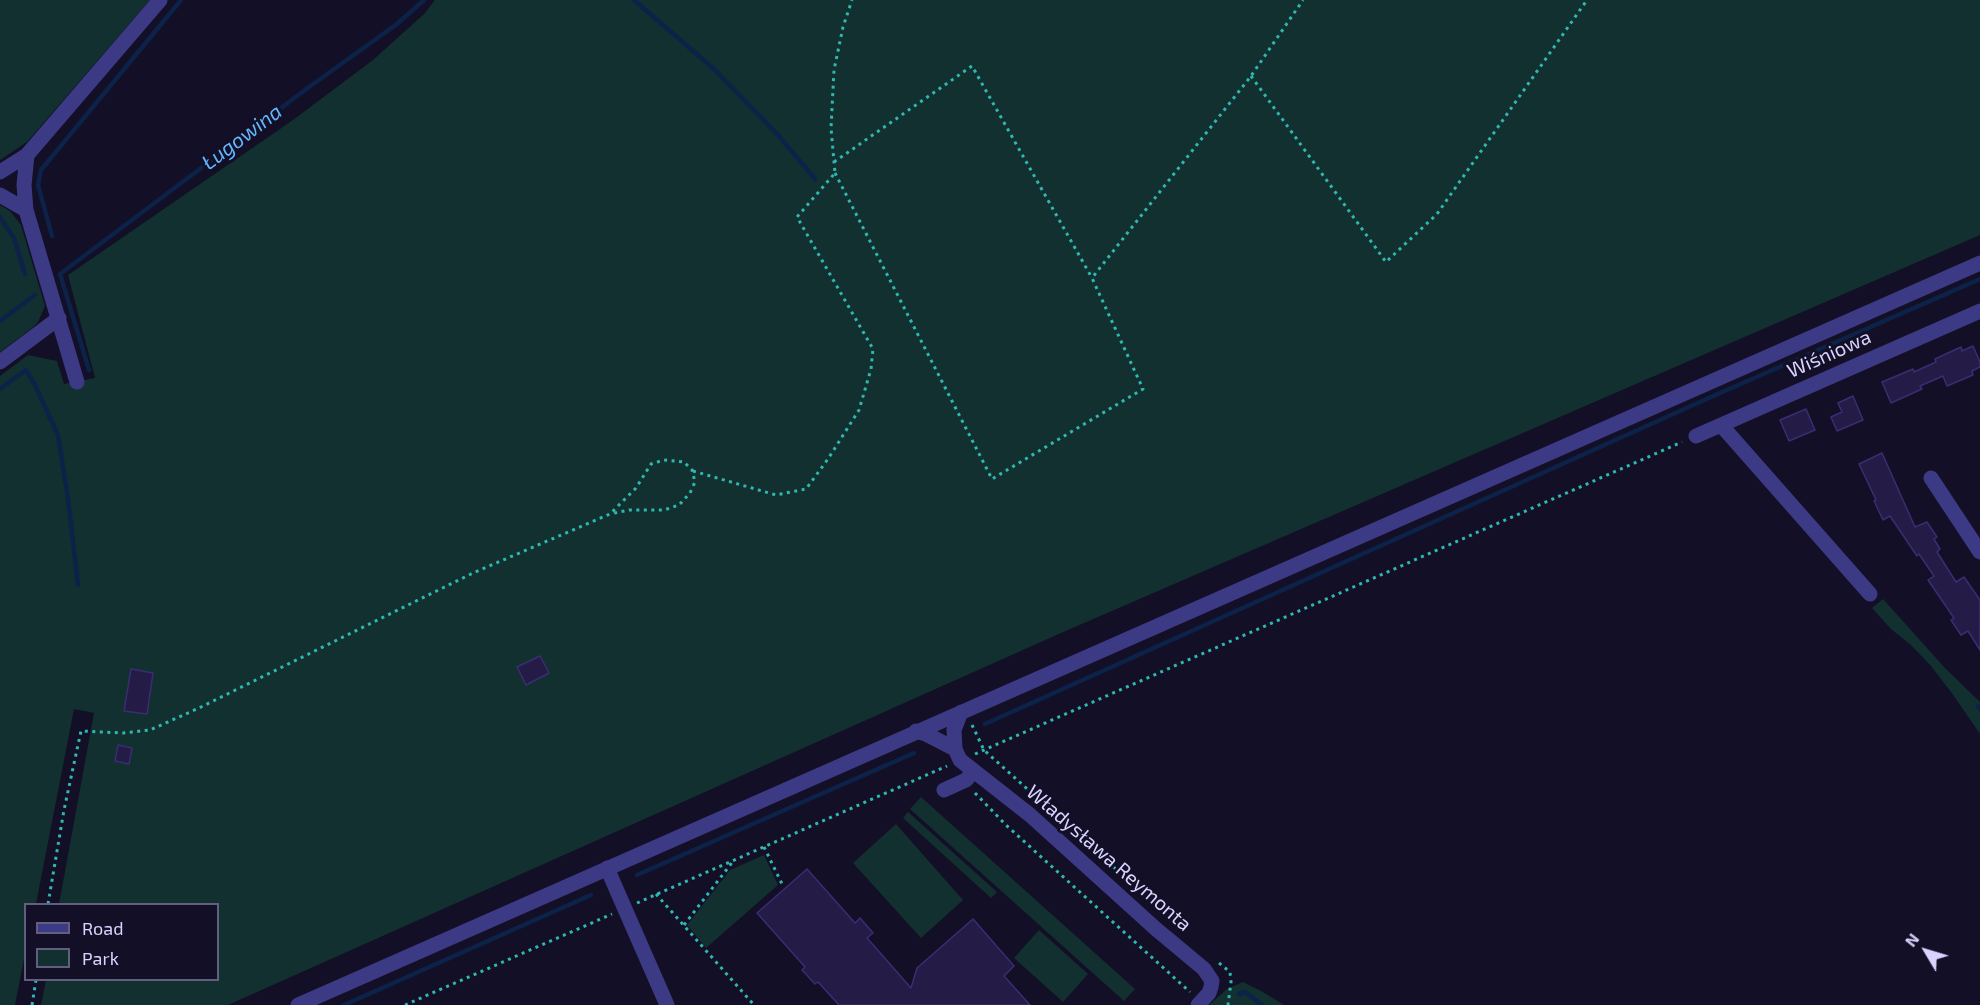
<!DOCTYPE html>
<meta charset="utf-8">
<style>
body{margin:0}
#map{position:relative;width:1980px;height:1005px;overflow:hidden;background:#130f26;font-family:"Exo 2",sans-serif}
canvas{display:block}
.legend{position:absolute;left:24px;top:903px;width:195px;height:78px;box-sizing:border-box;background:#130f26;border:2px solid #625e7d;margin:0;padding:8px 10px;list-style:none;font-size:18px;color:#d9d4ff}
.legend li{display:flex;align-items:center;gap:12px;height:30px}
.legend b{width:30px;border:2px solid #625e7d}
.north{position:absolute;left:1896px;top:921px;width:60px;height:60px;-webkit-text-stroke:4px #130f26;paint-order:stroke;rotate:308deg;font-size:16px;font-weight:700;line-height:24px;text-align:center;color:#d9d4ff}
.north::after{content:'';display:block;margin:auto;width:21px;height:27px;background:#d9d4ff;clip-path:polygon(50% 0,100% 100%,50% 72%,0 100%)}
</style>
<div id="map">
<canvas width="1980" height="1005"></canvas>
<ul class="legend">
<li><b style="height:8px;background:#3d3a85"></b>Road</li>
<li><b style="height:16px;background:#12302f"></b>Park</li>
</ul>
<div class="north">N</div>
</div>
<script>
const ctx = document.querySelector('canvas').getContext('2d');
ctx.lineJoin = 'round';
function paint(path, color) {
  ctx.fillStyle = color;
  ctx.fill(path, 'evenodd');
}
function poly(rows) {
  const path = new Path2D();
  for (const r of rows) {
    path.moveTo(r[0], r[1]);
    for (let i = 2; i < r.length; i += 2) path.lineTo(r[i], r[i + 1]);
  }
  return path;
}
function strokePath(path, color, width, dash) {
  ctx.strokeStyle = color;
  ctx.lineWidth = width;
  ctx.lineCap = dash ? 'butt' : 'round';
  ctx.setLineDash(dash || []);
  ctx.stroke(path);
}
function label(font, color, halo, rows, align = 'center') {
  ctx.font = font + ' "Exo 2",sans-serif';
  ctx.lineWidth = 6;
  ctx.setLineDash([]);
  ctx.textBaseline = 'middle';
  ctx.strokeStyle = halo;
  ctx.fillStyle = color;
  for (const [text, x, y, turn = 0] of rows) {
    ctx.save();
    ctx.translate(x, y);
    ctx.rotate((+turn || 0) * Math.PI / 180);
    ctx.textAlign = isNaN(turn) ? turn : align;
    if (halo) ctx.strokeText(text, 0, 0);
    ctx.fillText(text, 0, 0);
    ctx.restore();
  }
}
paint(poly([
 [0,0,150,0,27,142,0,160],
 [435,0,1980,0,1980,235,1061,633,228,1005,41,1005,46,980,218,980,218,904,59,904,94,713,74,709,36,904,26,904,25,954,15,1005,0,1005,0,376,28,355,57,361,64,384,95,378,68,275,293,120,373,60,424,14],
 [0,205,10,211,21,225,45,306,38,322,32,328,0,352],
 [1883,599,1945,668,1980,702,1980,734,1954,696,1931,666,1912,646,1891,629,1872,608],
 [921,797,1135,989,1124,1001,910,809],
 [908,812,997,892,991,898,903,818],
 [896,824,963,900,921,938,853,863],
 [764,855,778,885,706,948,687,925,730,870],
 [1039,930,1088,974,1063,1002,1014,958],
 [1243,982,1263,992,1284,1005,1209,1005,1227,989]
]), '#12302f');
strokePath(poly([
 [634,0,714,69,778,135,815,179],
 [0,217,14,238,25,274],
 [52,236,38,185,41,170,181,0],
 [0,321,35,295],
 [89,370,60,274,309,87,397,24,424,0],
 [0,389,26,370,35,385,58,435,68,499,78,585],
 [1978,706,1980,709],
 [985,724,1711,397,1980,279],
 [637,875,914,753],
 [1239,994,1245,992,1262,1005],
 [344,1005,591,895]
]), '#0c2248', 4.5);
const building = poly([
 [1973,346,1980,362,1980,367,1972,371,1973,375,1947,386,1943,376,1920,386,1922,389,1891,403,1882,382,1913,369,1914,372,1936,362,1935,359,1961,347,1962,351,1973,346],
 [1853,396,1863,420,1837,431,1831,417,1842,412,1838,403,1853,396],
 [1806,409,1815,430,1789,441,1780,420,1806,409],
 [1882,453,1915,527,1927,522,1937,537,1934,539,1940,549,1937,552,1956,582,1964,577,1980,600,1980,650,1968,631,1961,635,1951,620,1954,618,1928,580,1934,576,1919,554,1917,556,1890,516,1883,520,1874,501,1876,500,1859,464,1882,453],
 [540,656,549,673,526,685,517,667,540,656],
 [131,669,153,673,147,714,124,711,131,669],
 [118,745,132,748,129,764,115,761,118,745],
 [807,869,855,923,860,918,873,933,867,938,911,988,917,968,973,919,1014,966,1004,976,1030,1005,839,1005,818,982,815,984,802,970,805,967,757,913,807,869]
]);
paint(building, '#241b47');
strokePath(building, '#3b2d73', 1.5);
strokePath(poly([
 [1251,76,1386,262,1437,214,1587,0],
 [834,162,972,66,1092,278],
 [835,173,992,479,1143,389,1092,278,1251,76,1303,0],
 [693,471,776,495,806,489,828,459,859,410,871,369,873,349,797,217,835,173,831,128,834,70,843,27,852,0],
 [972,725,984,750,1179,926],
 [975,754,1682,442],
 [975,793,1006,825,1190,992],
 [764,847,782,884],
 [656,894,754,1005],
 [637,903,947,766],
 [48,904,64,810,81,731,123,733,150,730,199,708,473,573,610,514,636,488,651,464,664,460,684,462,692,470,695,482,690,493,679,505,664,510,629,510,610,514],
 [684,925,734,860],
 [1219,963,1230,972,1231,982,1228,1005],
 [32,1005,36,980],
 [405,1005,612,914]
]), '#2fb8b0', 3, [3, 4.5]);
strokePath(poly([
 [0,172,27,155],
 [0,195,26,210],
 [0,362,59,318],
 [77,382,26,210,24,185,27,155,160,0],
 [1721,425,1870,594],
 [1696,436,1980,311],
 [1931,478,1980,552],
 [961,712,954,730,955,749,960,760,1030,815,1156,929,1204,969,1212,981,1211,987,1209,993,1198,1005],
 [916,731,926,734,955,749],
 [944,790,966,780,974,771],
 [607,868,667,1005],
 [298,1005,1980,263]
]), '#3d3a85', 15);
label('20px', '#d9d4ff', '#130f26', [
 ["Wiśniowa",1829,354,-24],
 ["Władysława Reymonta",1109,858,41]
]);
label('italic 21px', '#62b6ff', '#130f26', [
 ["Ługowina",242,137,-37]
]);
</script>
